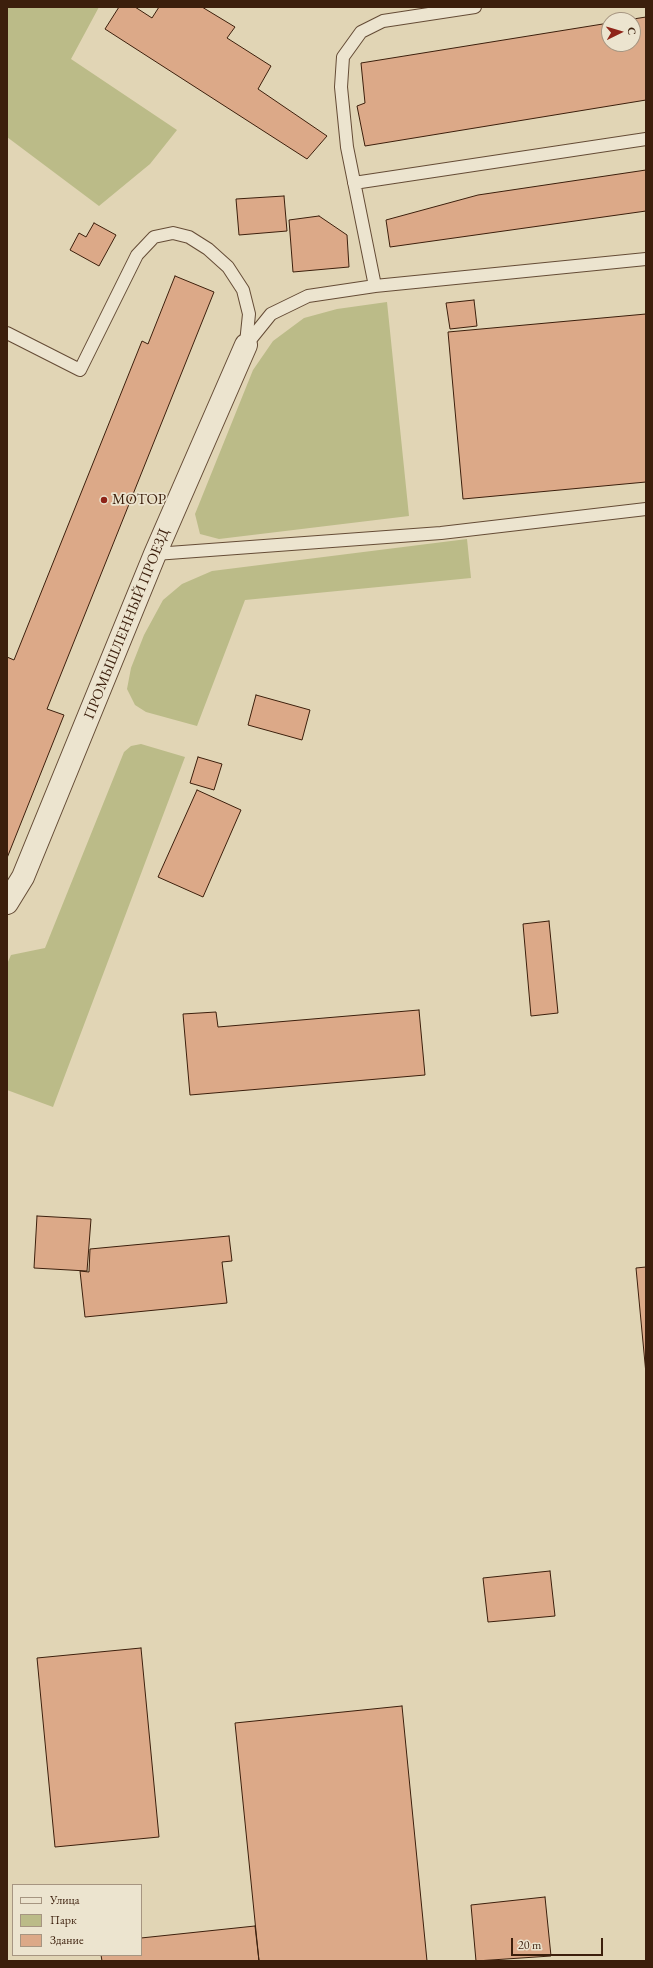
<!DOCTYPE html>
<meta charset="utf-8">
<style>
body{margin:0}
#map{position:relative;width:653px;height:1968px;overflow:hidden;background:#e1d5b5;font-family:"EB Garamond",serif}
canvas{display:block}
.frame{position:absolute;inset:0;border:8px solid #3c1f0c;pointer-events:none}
.legend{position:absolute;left:12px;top:1884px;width:130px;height:72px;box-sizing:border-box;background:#ece4cf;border:1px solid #a69581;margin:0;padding:5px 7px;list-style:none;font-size:12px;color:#3c1f0c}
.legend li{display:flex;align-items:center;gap:8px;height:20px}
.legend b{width:20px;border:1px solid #a69581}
.north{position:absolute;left:601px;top:12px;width:40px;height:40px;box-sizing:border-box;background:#ece4cf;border:1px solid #a69581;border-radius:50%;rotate:85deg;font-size:11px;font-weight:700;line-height:16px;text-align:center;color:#3c1f0c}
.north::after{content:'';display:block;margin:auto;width:14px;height:18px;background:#8f2418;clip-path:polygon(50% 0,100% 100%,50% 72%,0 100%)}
.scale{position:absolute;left:511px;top:1938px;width:92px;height:18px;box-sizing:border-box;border:2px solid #3c1f0c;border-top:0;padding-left:5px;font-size:12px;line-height:14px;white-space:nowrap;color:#3c1f0c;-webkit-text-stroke:3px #ece4cf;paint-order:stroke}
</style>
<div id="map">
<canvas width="653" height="1968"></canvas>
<div class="frame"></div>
<ul class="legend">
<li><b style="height:5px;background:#ece4cf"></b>Улица</li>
<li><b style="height:11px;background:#bb8"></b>Парк</li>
<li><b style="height:11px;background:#dca988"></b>Здание</li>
</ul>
<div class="north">С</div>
<div class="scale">20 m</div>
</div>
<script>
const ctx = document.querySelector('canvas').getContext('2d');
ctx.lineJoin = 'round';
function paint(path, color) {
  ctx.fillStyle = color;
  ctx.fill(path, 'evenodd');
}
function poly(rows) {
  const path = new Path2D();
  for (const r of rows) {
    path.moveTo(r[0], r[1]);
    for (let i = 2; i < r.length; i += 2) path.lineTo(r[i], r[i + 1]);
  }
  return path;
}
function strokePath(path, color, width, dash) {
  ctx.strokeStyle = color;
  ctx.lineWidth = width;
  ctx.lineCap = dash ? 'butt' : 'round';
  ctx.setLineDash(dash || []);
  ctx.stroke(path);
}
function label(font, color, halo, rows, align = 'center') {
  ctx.font = font + ' "EB Garamond",serif';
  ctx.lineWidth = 3.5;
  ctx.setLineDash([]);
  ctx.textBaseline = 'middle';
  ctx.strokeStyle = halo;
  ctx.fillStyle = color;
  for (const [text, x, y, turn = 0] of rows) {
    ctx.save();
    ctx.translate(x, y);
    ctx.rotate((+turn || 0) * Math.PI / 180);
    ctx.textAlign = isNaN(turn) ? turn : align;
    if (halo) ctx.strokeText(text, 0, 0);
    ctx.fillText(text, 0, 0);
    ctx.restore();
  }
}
paint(poly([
 [7,7,99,7,71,59,177,130,150,164,99,206,7,137],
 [387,302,409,516,219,539,200,534,195,514,253,370,273,341,304,318,337,309],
 [467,539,471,578,245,600,197,726,146,712,135,705,127,689,131,668,144,635,163,600,182,584,212,571],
 [141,744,185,757,53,1107,7,1090,7,964,11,955,45,948,124,752,131,746]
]), '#bb8');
const building = poly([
 [119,7,135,7,152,18,159,7,202,7,235,27,227,38,271,66,258,89,327,136,307,159,105,29,119,7],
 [646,17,646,100,365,146,357,106,365,103,361,63,609,23,609,44,633,44,633,20,627,20,646,17],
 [646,170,646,211,390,247,386,220,478,195,646,170],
 [284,196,287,231,239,235,236,199,284,196],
 [319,216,347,235,349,267,293,272,289,220,319,216],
 [94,223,116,235,99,266,70,250,79,233,86,237,94,223],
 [175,276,214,292,47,709,64,715,7,858,7,657,14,660,142,341,148,344,175,276],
 [474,300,477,326,450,329,446,303,474,300],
 [646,314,646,482,463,499,448,332,646,314],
 [256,695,310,710,302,740,248,725,256,695],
 [198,757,222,764,214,790,190,783,198,757],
 [197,790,241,810,203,897,158,877,197,790],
 [549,921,558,1013,531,1016,523,924,549,921],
 [419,1010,425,1075,190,1095,183,1014,216,1012,218,1027,419,1010],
 [37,1216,91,1219,87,1271,34,1268,37,1216],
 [229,1236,232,1261,222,1262,227,1303,85,1317,80,1271,89,1272,90,1249,229,1236],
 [646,1267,646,1374,636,1268,646,1267],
 [550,1571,555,1616,488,1622,483,1578,550,1571],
 [141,1648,159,1837,55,1847,37,1658,141,1648],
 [402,1706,427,1961,259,1961,235,1723,402,1706],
 [545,1897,551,1956,476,1961,471,1905,545,1897],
 [255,1926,259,1961,99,1961,102,1961,101,1955,141,1955,141,1938,255,1926]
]);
paint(building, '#dca988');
strokePath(building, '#3c1f0c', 1);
const lane = poly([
 [354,183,646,139],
 [375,286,347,147,341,87,343,57,361,32,383,21,475,7],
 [7,333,80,370,137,255,154,237,173,233,189,237,208,249,228,267,243,290,249,314,246,343],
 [246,345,271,314,308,296,375,286,646,259],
 [155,554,441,533,646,509]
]);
const street = poly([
 [7,903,23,877,155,554,246,345]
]);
strokePath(lane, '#654c36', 14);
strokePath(street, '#654c36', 24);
strokePath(lane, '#ece4cf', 12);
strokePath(street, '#ece4cf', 22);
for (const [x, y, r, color] of [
 [104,500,4,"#8f2418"]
]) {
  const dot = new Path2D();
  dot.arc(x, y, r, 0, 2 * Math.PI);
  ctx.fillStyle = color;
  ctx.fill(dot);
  strokePath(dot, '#ece4cf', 1.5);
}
label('15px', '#3c1f0c', '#ece4cf', [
 ["МОТОР",112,500]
], 'left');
label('15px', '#3c1f0c', '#ece4cf', [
 ["ПРОМЫШЛЕННЫЙ ПРОЕЗД",127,624,-68]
]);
</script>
